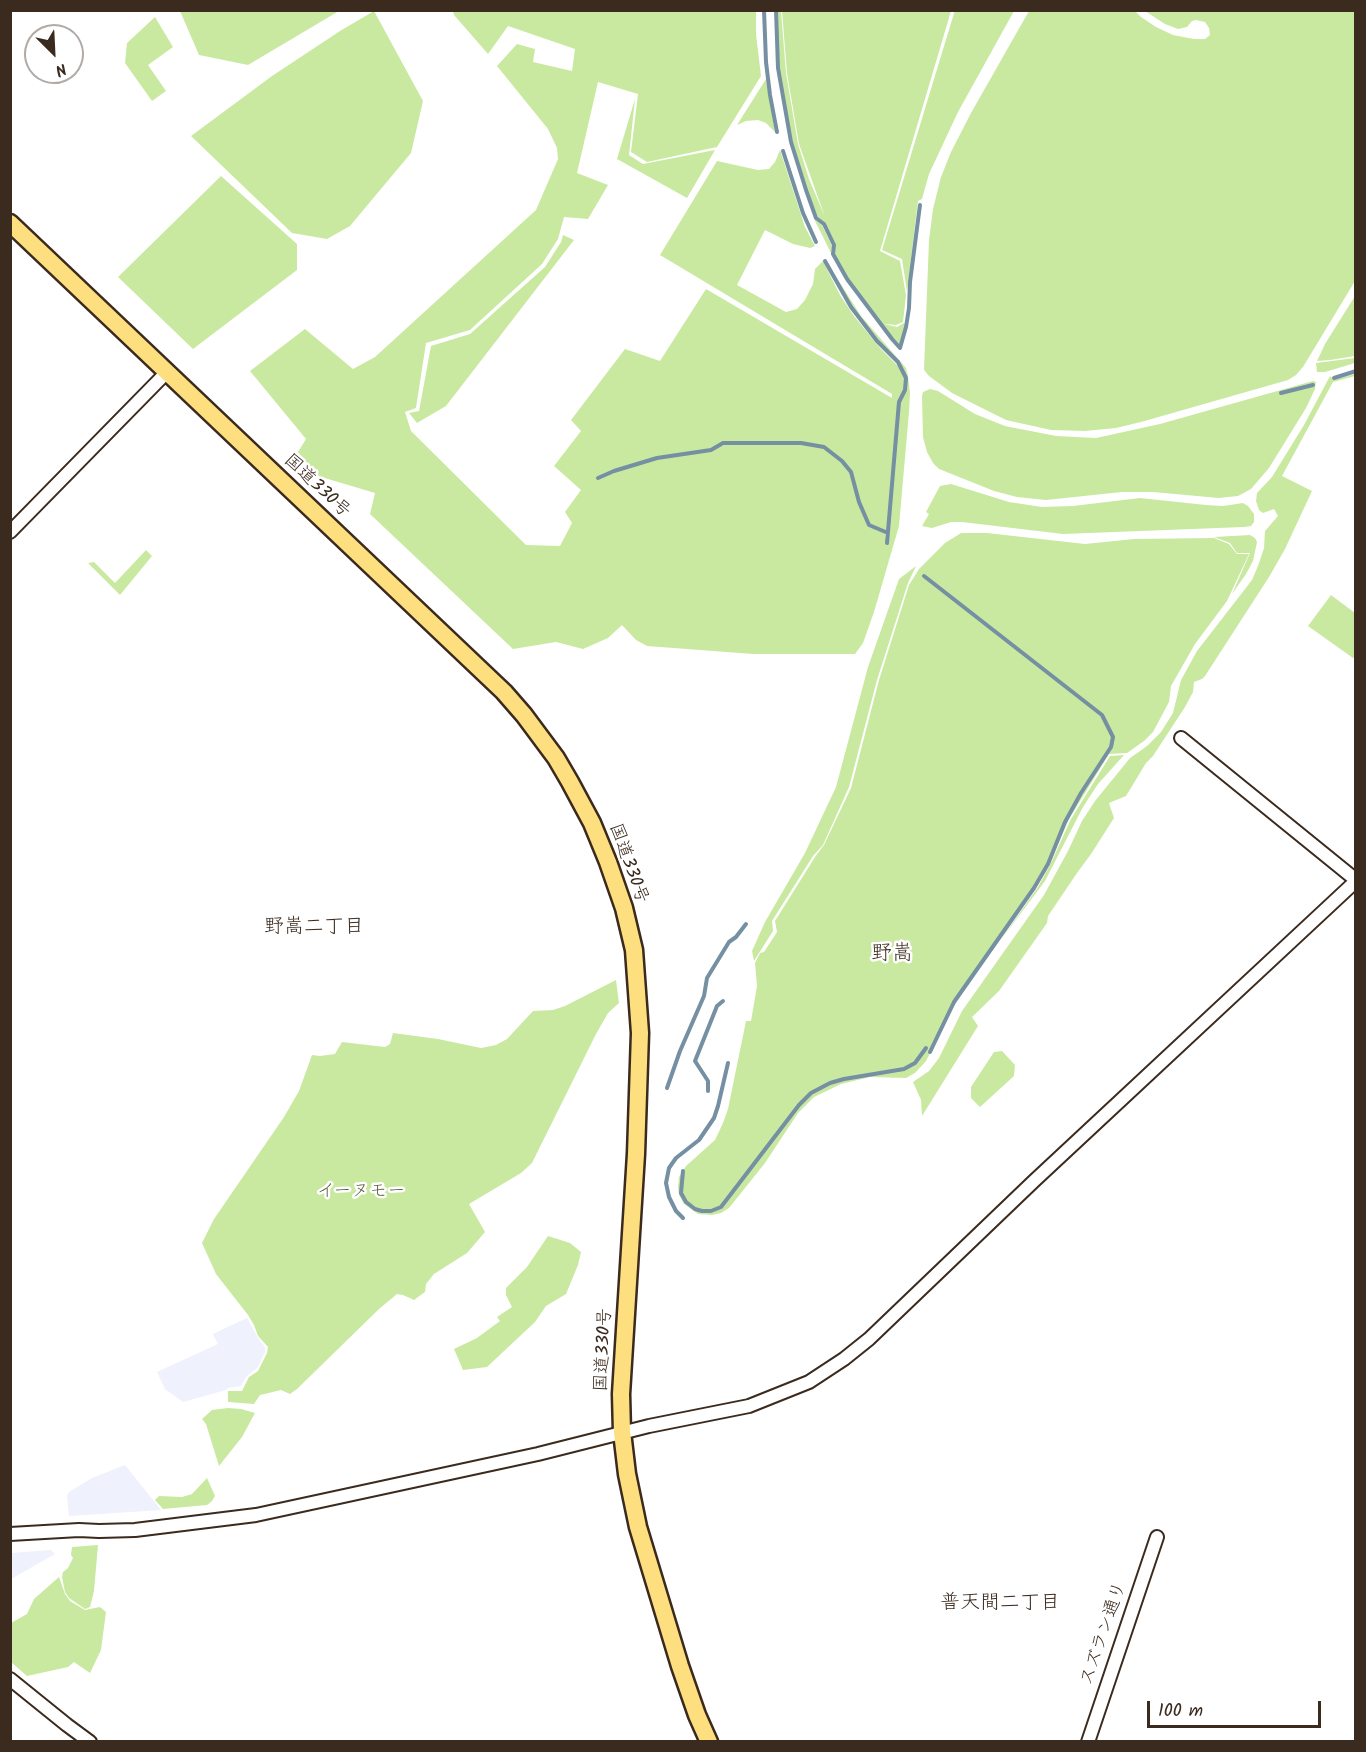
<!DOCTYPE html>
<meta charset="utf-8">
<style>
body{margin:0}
#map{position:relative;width:1366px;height:1752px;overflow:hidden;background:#fff;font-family:Kalam,sans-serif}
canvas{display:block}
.frame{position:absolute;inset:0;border:12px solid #3b2a1e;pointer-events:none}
.north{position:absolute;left:24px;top:24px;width:60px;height:60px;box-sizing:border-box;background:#fff;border:2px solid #b1aaa5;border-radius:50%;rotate:156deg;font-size:16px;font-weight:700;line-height:24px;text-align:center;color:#3b2a1e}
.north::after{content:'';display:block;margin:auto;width:21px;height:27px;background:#3b2a1e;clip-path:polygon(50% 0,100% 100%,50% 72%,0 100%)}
.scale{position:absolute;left:1147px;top:1701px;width:174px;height:27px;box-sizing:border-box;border:3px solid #3b2a1e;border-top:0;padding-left:8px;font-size:18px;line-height:21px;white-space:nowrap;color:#3b2a1e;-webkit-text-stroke:4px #fff;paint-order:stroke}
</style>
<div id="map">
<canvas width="1366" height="1752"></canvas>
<div class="frame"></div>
<div class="north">N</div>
<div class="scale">100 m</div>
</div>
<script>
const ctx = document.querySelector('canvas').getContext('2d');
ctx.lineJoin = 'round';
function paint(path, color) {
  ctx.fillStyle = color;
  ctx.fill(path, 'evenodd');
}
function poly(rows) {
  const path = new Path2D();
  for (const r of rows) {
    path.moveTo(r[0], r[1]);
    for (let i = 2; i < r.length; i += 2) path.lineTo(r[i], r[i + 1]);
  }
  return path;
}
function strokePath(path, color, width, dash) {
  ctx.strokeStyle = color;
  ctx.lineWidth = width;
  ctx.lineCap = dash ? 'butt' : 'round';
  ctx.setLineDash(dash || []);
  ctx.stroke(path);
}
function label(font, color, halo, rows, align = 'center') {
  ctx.font = font + ' Kalam,"Klee One",sans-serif';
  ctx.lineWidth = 5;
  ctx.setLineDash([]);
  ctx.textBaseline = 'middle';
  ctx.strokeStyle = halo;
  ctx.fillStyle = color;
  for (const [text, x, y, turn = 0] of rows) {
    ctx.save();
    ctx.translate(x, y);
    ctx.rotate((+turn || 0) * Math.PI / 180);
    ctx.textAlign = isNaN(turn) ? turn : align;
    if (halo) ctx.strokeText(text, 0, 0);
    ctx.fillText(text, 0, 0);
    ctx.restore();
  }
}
paint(poly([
 [247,1318,258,1338,265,1347,265,1352,258,1367,246,1377,241,1386,228,1388,226,1390,183,1402,165,1389,157,1372,218,1344,213,1334],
 [125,1465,161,1510,69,1516,67,1495,69,1492,92,1478],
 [51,1550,55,1554,11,1579,11,1553]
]), '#eff1fd');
paint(poly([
 [955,10,1014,11,958,112,929,174,922,199,918,201,907,292,902,259,882,250],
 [180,11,339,11,248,65,199,55],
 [374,11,423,101,411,153,350,226,327,239,292,233,191,136,272,76,340,31],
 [453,11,756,11,756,34,761,76,717,147,647,162,631,152,638,94,598,82,577,173,608,185,588,219,564,217,558,239,542,264,470,330,426,343,416,408,405,412,411,431,526,545,560,546,572,523,565,512,581,490,554,466,581,431,571,420,625,349,660,361,706,289,892,398,892,394,660,255,717,161,758,170,769,169,775,162,780,150,805,227,815,246,810,248,793,244,765,230,737,285,786,312,797,309,805,300,813,284,815,269,823,261,840,295,854,316,880,348,901,369,905,378,905,390,898,401,887,532,885,532,886,543,887,544,900,402,906,391,907,379,899,362,878,340,852,307,828,264,861,316,906,368,908,376,910,393,909,412,899,526,874,612,863,643,855,654,753,654,647,646,636,640,622,625,608,638,583,649,556,642,513,649,370,514,375,493,318,476,298,452,306,439,250,371,305,329,353,369,375,357,536,210,558,159,557,148,548,129,497,66,517,44,535,49,533,62,572,71,575,49,508,26,488,54,454,15],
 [777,11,781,11,786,73,798,144,809,179,825,217,799,144,787,73,782,11,951,11,880,251,900,261,906,295,903,322,896,325,884,324,897,327,904,323,905,326,900,346,892,339,848,279,834,254,835,246,825,223,818,217,807,190,792,141,779,67],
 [1029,11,1135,11,1141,17,1156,27,1173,35,1194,39,1205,39,1210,35,1209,28,1205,22,1196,20,1192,21,1187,27,1178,29,1165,24,1145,11,1355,11,1355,281,1303,367,1296,375,1288,380,1141,422,1116,428,1085,431,1051,430,1006,420,952,393,929,376,924,370,929,240,933,209,941,177,951,152,971,113],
 [155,17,173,47,148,65,166,91,152,101,125,63,127,43],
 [766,79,775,132,766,123,758,120,746,121,737,125],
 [635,99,629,155,643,164,715,150,687,198,617,159],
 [221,176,297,244,297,270,193,349,118,277],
 [814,219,822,225,832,246,831,253],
 [563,235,574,240,446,406,417,423,409,413,419,411,431,346,470,334,545,267,561,242],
 [1355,296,1355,356,1330,360,1317,361,1325,344],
 [1355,358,1355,363,1325,372,1317,372,1316,363],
 [1355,374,1355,376,1333,382,1282,476,1312,491,1285,549,1269,577,1205,676,1202,679,1194,682,1193,692,1185,707,1153,756,1146,763,1126,796,1109,803,1114,818,1091,854,1077,873,1048,916,1047,923,999,991,972,1017,978,1026,922,1116,921,1100,913,1082,929,1071,939,1058,962,1011,1044,895,1068,851,1082,821,1095,801,1130,758,1147,746,1161,732,1173,713,1181,680,1197,651,1252,580,1258,566,1264,548,1265,531,1278,516,1274,509,1263,513,1259,510,1256,501,1257,493,1272,477,1304,425,1330,376,1334,380],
 [1313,381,1316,382,1315,389,1306,408,1269,468,1251,489,1238,496,1219,498,1153,492,1122,492,1046,500,1017,497,994,491,939,469,933,463,927,452,923,437,922,396,923,392,930,389,938,391,975,414,1005,426,1056,436,1096,438,1160,424],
 [951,484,1009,502,1042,507,1073,506,1140,498,1206,505,1223,506,1243,503,1248,506,1254,514,1254,522,1251,526,1244,527,1063,534,962,522,951,522,932,528,922,526,929,514,926,512,940,486],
 [961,533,987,533,1085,544,1134,539,1214,538,1229,544,1237,554,1249,554,1227,601,1195,644,1171,686,1169,702,1153,732,1144,741,1127,753,1109,754,1069,819,1049,865,1037,886,957,1001,926,1061,915,1073,906,1078,870,1077,841,1084,814,1097,798,1113,765,1163,729,1208,721,1213,712,1215,698,1214,684,1204,679,1195,678,1187,679,1177,686,1166,715,1140,723,1123,728,1109,746,1021,751,1021,757,986,755,963,760,953,764,952,777,932,775,921,815,857,824,845,851,788,879,680,909,585,919,569,945,543],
 [1250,535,1255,538,1257,542,1253,561,1246,574,1232,594,1250,553,1237,553,1230,543,1214,537],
 [146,550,152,556,120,595,88,563,94,562,115,583],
 [916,566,908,583,877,680,849,787,823,845,813,856,772,921,773,931,754,961,752,951,765,922,805,853,836,787,868,667,899,579],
 [1331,595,1355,613,1355,657,1353,658,1308,626],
 [1124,755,1098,784,1083,807,1045,881,1000,941,1038,887,1050,865,1071,819,1110,756],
 [616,980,619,1003,608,1013,596,1034,532,1163,521,1173,469,1204,485,1232,467,1253,434,1274,426,1284,425,1292,414,1300,403,1295,397,1294,379,1309,297,1389,290,1394,281,1390,260,1395,254,1404,228,1402,228,1391,242,1391,249,1377,258,1371,267,1353,268,1347,258,1336,254,1325,248,1315,216,1274,202,1243,214,1219,284,1117,299,1091,312,1055,320,1056,335,1054,342,1042,385,1047,390,1044,393,1033,438,1039,481,1048,496,1045,507,1039,533,1011,553,1010,565,1006],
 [1002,1051,1015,1065,1014,1076,980,1107,971,1098,971,1087,994,1052],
 [548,1236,570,1243,581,1252,578,1265,566,1294,546,1306,535,1322,487,1367,463,1370,454,1349,477,1338,500,1321,497,1317,512,1307,506,1295,506,1288,527,1267],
 [228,1408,241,1409,255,1413,242,1437,219,1466,206,1424,202,1419,212,1410],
 [207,1478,215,1496,212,1501,207,1505,163,1509,155,1500,159,1496,182,1497,192,1494],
 [98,1545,94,1591,90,1607,85,1609,69,1598,65,1592,62,1577,63,1572,68,1568,73,1558,71,1555,72,1547],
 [59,1577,65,1594,70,1601,85,1610,100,1607,106,1612,101,1650,90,1673,74,1662,68,1667,27,1676,11,1662,11,1623,27,1614,34,1599]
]), '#c9e9a1');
strokePath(poly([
 [764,10,766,62,770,95,777,132],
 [776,10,778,68,791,142,806,190,816,218,824,224,834,245,833,254,847,279,892,339,900,348,906,327,909,308,910,282,920,205],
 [783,151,803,213,816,242],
 [825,261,851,307,877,341,898,362,906,378,905,390,899,402,887,543],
 [1334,378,1356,371],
 [1281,393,1313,385],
 [598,478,614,471,657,458,711,450,723,443,801,443,824,447,842,461,851,472,859,502,869,525,888,533],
 [924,576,1102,715,1113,737,1111,747,1081,793,1065,822,1048,864,1034,888,954,1002,930,1052],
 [667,1088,680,1051,704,996,707,978,729,942,736,937,746,924],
 [708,1091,708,1081,695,1061,717,1006,723,1001],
 [683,1171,681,1193,686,1202,695,1209,702,1211,711,1211,721,1207,799,1105,811,1093,830,1083,844,1079,904,1069,915,1063,926,1048],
 [683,1218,676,1211,669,1197,666,1183,669,1168,676,1158,699,1140,714,1118,718,1106,728,1063]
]), '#758fa3', 4);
const minor = poly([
 [10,532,166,373],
 [1181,738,1356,880],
 [10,1534,79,1530,99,1531,135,1530,256,1515,538,1454,649,1426,749,1406,809,1382,844,1359,869,1339,1034,1181,1356,881],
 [10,1679,67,1725,90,1742],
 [1088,1742,1157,1537]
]);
const highway = poly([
 [10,223,504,692,524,715,556,758,570,782,592,823,608,862,624,908,634,950,640,1033,636,1154,621,1394,622,1432,627,1474,638,1527,680,1666,697,1715,709,1742]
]);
strokePath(minor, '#3b2a1e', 16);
strokePath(highway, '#3b2a1e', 21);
strokePath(minor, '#fff', 12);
strokePath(highway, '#fedf80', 16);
label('18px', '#3b2a1e', '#fff', [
 ["国道330号",316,487,43],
 ["国道330号",627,864,70],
 ["国道330号",605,1350,-87],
 ["スズラン通り",1105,1634,-71]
]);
label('18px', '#5e5a3f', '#fff', [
 ["イーヌモー",361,1193]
]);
label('20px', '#3b2a1e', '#fff', [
 ["野嵩二丁目",314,929],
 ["普天間二丁目",1000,1605]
]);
label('21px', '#3b2a1e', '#fff', [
 ["野嵩",892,955]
]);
</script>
